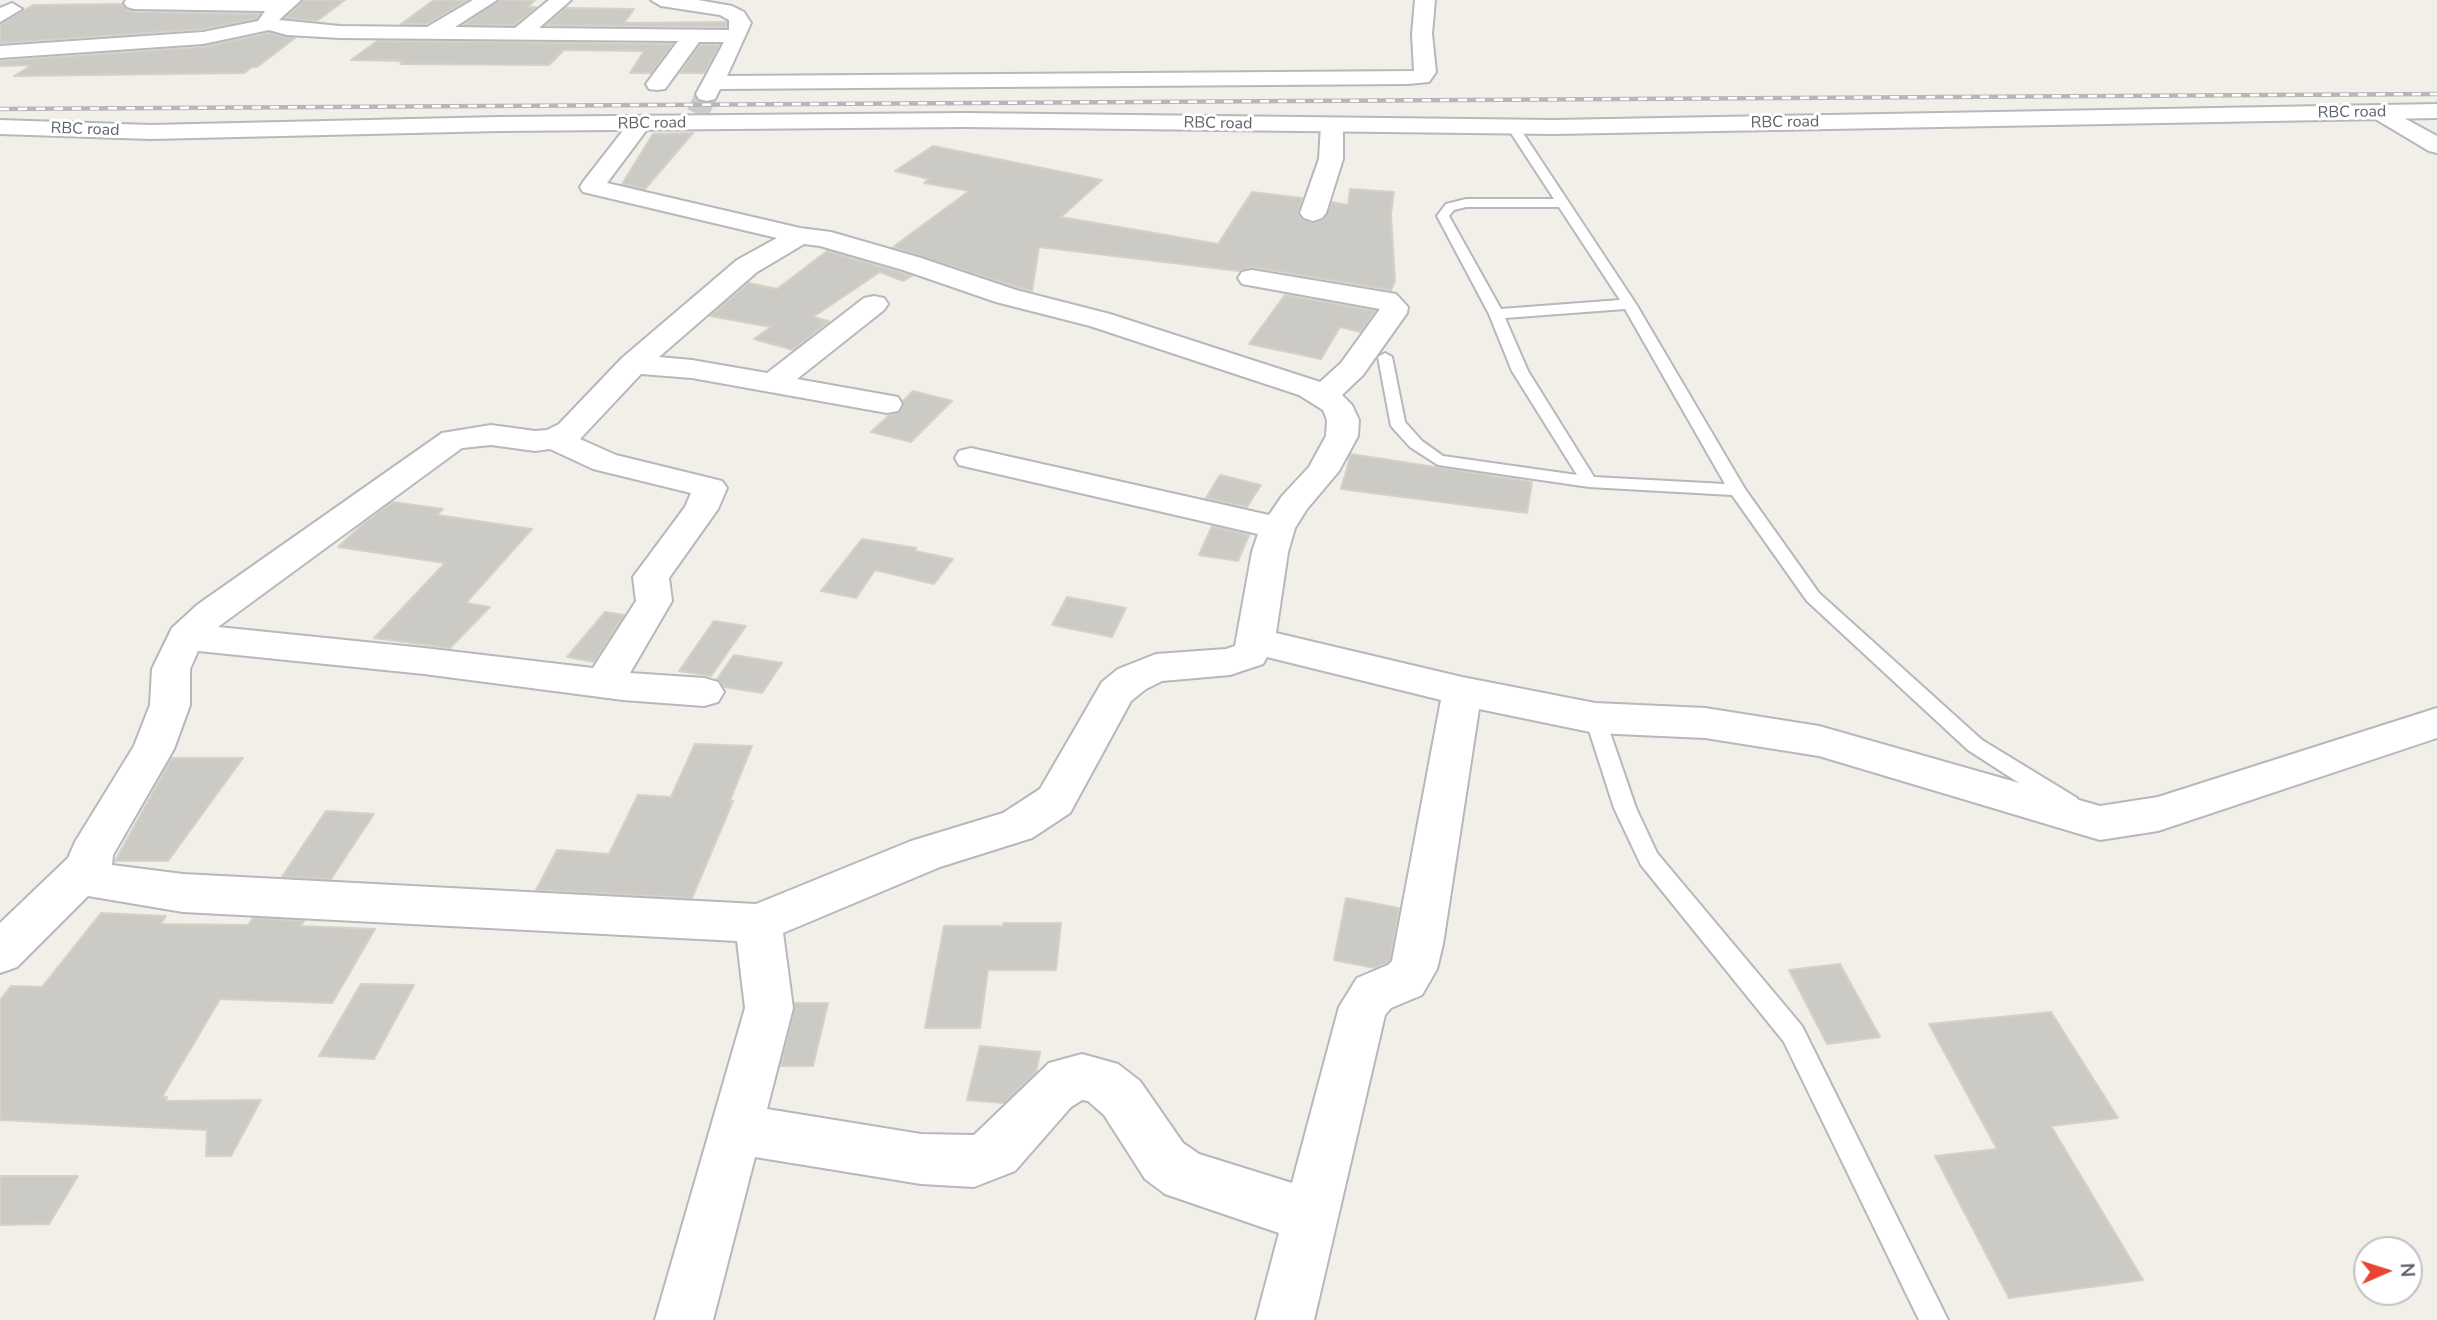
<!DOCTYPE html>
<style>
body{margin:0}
#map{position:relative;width:2437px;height:1320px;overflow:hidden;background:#f1efe8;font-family:"Nunito Sans",sans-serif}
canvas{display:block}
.north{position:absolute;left:2353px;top:1236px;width:70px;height:70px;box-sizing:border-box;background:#fff;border:2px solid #bfc1c3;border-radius:50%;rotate:87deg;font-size:19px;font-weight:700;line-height:28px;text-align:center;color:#5f6368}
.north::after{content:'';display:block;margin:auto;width:24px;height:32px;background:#ea4335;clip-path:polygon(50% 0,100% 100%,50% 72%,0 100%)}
</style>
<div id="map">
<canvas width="2437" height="1320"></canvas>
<div class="north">N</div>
</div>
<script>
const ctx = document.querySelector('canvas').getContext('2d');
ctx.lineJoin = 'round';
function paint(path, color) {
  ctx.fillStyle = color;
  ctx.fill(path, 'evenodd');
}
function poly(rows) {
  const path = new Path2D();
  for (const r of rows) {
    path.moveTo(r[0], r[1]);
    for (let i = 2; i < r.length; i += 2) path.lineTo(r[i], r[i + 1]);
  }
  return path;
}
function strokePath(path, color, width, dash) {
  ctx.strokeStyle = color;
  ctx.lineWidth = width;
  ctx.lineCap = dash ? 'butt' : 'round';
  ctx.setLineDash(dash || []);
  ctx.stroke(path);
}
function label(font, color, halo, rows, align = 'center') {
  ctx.font = font + ' "Nunito Sans",sans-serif';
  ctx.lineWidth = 6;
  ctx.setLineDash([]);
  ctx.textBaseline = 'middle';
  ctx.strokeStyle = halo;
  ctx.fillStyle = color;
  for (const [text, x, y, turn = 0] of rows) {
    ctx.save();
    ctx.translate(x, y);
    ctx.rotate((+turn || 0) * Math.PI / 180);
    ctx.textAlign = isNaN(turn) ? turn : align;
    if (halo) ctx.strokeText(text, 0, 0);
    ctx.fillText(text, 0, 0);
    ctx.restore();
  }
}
const building = poly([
 [304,0,345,0,317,21,285,18,304,0],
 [434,0,468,0,426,24,401,24,434,0],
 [499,0,535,0,528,7,536,7,514,25,464,25,499,0],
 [122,4,126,10,134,12,260,14,256,19,203,29,0,43,0,24,33,5,122,4],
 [566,8,634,9,624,23,726,22,726,27,546,25,566,8],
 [269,33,295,38,257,67,252,67,244,73,14,76,32,65,0,66,0,61,203,47,269,33],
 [377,41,673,44,651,73,630,73,644,51,564,50,549,65,400,64,403,61,351,60,377,41],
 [700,45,720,45,704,73,680,73,700,45],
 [693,133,645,189,622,184,653,134,693,133],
 [933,146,1102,180,1061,217,1218,244,1252,192,1302,198,1298,215,1303,220,1314,223,1324,220,1332,202,1348,205,1350,189,1394,192,1391,214,1395,281,1391,290,1252,267,1239,271,1039,247,1032,291,1017,287,893,247,969,191,924,183,929,179,895,171,933,146],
 [827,251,912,276,903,281,880,272,813,317,829,321,793,350,754,339,771,327,710,316,749,283,777,289,827,251],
 [1285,295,1375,311,1360,332,1340,327,1321,359,1249,344,1285,295],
 [913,391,952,401,911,442,871,432,888,416,900,412,904,405,903,401,913,391],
 [1351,454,1532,482,1527,513,1341,489,1351,454],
 [1220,475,1261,485,1247,507,1206,498,1220,475],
 [393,502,443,509,437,515,532,529,466,603,490,607,450,648,374,638,445,563,338,547,362,525,393,502],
 [1212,526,1249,535,1238,561,1199,555,1212,526],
 [862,539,916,548,915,551,953,559,934,584,875,570,856,598,821,591,862,539],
 [1067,597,1126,608,1112,637,1052,625,1067,597],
 [605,612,624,615,594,662,567,657,605,612],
 [714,621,746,626,711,676,679,671,714,621],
 [734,655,782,663,762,693,724,687,717,679,734,655],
 [695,744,752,746,730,800,733,801,692,898,536,890,557,850,609,854,638,795,671,797,695,744],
 [172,758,243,758,168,861,115,861,172,758],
 [326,811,374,814,331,879,282,877,326,811],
 [1346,898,1399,908,1390,960,1387,963,1375,968,1334,960,1346,898],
 [101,913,166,916,161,924,248,925,253,918,304,921,301,926,375,929,332,1003,220,999,162,1097,167,1097,165,1101,261,1100,231,1156,206,1156,207,1130,0,1120,0,1000,11,986,42,987,101,913],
 [1003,923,1061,923,1056,970,988,970,980,1028,925,1028,944,926,1003,926,1003,923],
 [1840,964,1880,1037,1827,1044,1789,970,1840,964],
 [361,984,414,985,374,1059,319,1056,361,984],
 [795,1003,828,1003,813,1066,781,1066,795,1003],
 [2051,1012,2118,1118,2051,1126,2143,1280,2009,1298,1935,1156,1997,1149,1929,1024,2051,1012],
 [980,1046,1040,1052,1036,1072,1004,1103,967,1100,980,1046],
 [0,1176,78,1176,49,1224,0,1225,0,1176]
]);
paint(building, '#cccac5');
strokePath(building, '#d6d1c6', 2);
strokePath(poly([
 [697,114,707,94]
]), '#ccccc8', 22, [22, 11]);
const service = poly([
 [1513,124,1519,127,1636,304,1745,489,1819,593,1982,740,2077,798,2080,804,2077,810,2069,812,2061,810,1968,750,1807,601,1732,495,1589,487,1438,465,1410,447,1391,426,1378,357,1385,353,1392,357,1405,422,1422,441,1443,456,1577,475,1512,371,1489,314,1437,216,1446,204,1466,199,1554,199,1507,127,1513,124],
 [1466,207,1559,207,1620,300,1501,309,1449,216,1454,210,1466,207],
 [1625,309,1725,484,1594,477,1528,371,1505,318,1625,309],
 [1595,711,1602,713,1605,718,1636,808,1657,853,1802,1026,1948,1320,1919,1320,1784,1042,1641,865,1614,808,1585,718,1588,713,1595,711]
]);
const minor = poly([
 [126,0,301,0,279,20,340,26,427,27,473,0,497,0,455,27,515,28,549,0,571,0,539,28,729,30,729,20,720,15,661,6,651,0,698,0,732,6,744,12,751,23,727,76,1414,71,1412,34,1415,0,1435,0,1432,34,1436,72,1429,82,1408,84,720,89,715,99,707,101,699,99,696,94,724,42,699,42,665,89,657,90,649,89,646,84,678,41,340,38,287,35,269,30,203,44,0,58,0,46,203,32,258,21,265,11,134,9,127,7,124,3,126,0],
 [12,3,22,9,0,22,0,8,12,3],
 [2380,105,2437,136,2437,153,2429,151,2372,117,2369,112,2372,107,2380,105],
 [640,117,648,119,651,124,607,183,800,228,831,232,921,258,1016,290,1110,314,1320,382,1341,363,1380,309,1242,284,1238,278,1242,272,1252,270,1396,294,1408,307,1407,313,1363,375,1342,395,1352,405,1359,420,1358,436,1339,471,1307,509,1295,528,1288,552,1276,633,1462,677,1595,703,1705,708,1819,726,2100,806,2158,797,2437,708,2437,738,2158,831,2100,840,1819,756,1705,738,1595,733,1479,709,1443,944,1437,969,1422,995,1391,1008,1385,1015,1314,1320,1256,1320,1279,1233,1165,1194,1145,1179,1104,1115,1088,1101,1082,1100,1071,1107,1015,1171,974,1187,921,1184,755,1157,713,1320,655,1320,745,1008,737,941,183,912,88,896,17,967,0,973,0,923,68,858,75,842,134,746,150,705,152,669,172,628,197,605,442,433,491,425,535,431,547,430,559,424,622,358,737,260,777,238,583,192,580,187,583,182,632,119,640,117],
 [804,244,820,246,903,270,996,302,1090,326,1299,395,1323,410,1327,420,1326,436,1309,467,1282,496,1269,515,971,448,959,451,955,458,959,465,1258,534,1252,552,1235,646,1226,649,1156,654,1118,669,1102,682,1040,789,1003,813,911,841,756,904,183,874,112,865,113,855,174,749,190,705,190,669,198,651,424,674,623,700,704,706,718,702,724,692,718,682,704,678,630,673,672,601,669,578,718,509,727,488,722,481,616,455,580,439,641,374,692,378,887,413,898,411,902,404,898,397,797,379,884,310,888,304,884,298,874,296,864,298,767,373,692,360,659,357,757,272,804,244],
 [491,445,535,451,550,449,593,469,691,493,685,507,633,577,636,601,593,668,424,648,218,627,462,448,491,445],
 [1267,657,1441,700,1392,961,1388,965,1357,978,1339,1007,1292,1183,1199,1154,1183,1143,1140,1081,1118,1064,1082,1054,1049,1063,974,1135,921,1134,767,1109,793,1008,783,933,940,867,1032,838,1070,813,1131,701,1146,689,1162,681,1230,675,1263,664,1267,657],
 [1332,118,1340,120,1343,125,1343,159,1326,213,1322,218,1313,221,1304,218,1300,213,1319,159,1321,125,1324,120,1332,118]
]);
const tertiary = poly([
 [2437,104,2437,118,1553,134,964,127,499,131,151,139,0,134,0,120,151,125,499,117,964,113,1553,120,2437,104]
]);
strokePath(service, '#b5b8bc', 4);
strokePath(minor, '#b5b8bc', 4);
strokePath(tertiary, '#b5b8bc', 4);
paint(service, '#fff');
paint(minor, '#fff');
paint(tertiary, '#fff');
const rail = poly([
 [0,109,2437,94]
]);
strokePath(rail, '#b6b7b8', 4.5);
strokePath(rail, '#fff', 2.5, [9]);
label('16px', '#5f6368', '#fff', [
 ["RBC road",2352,113,-1],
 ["RBC road",1785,123,-1],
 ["RBC road",652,124,-1],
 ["RBC road",1218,124,1],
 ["RBC road",85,130,2]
]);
</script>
